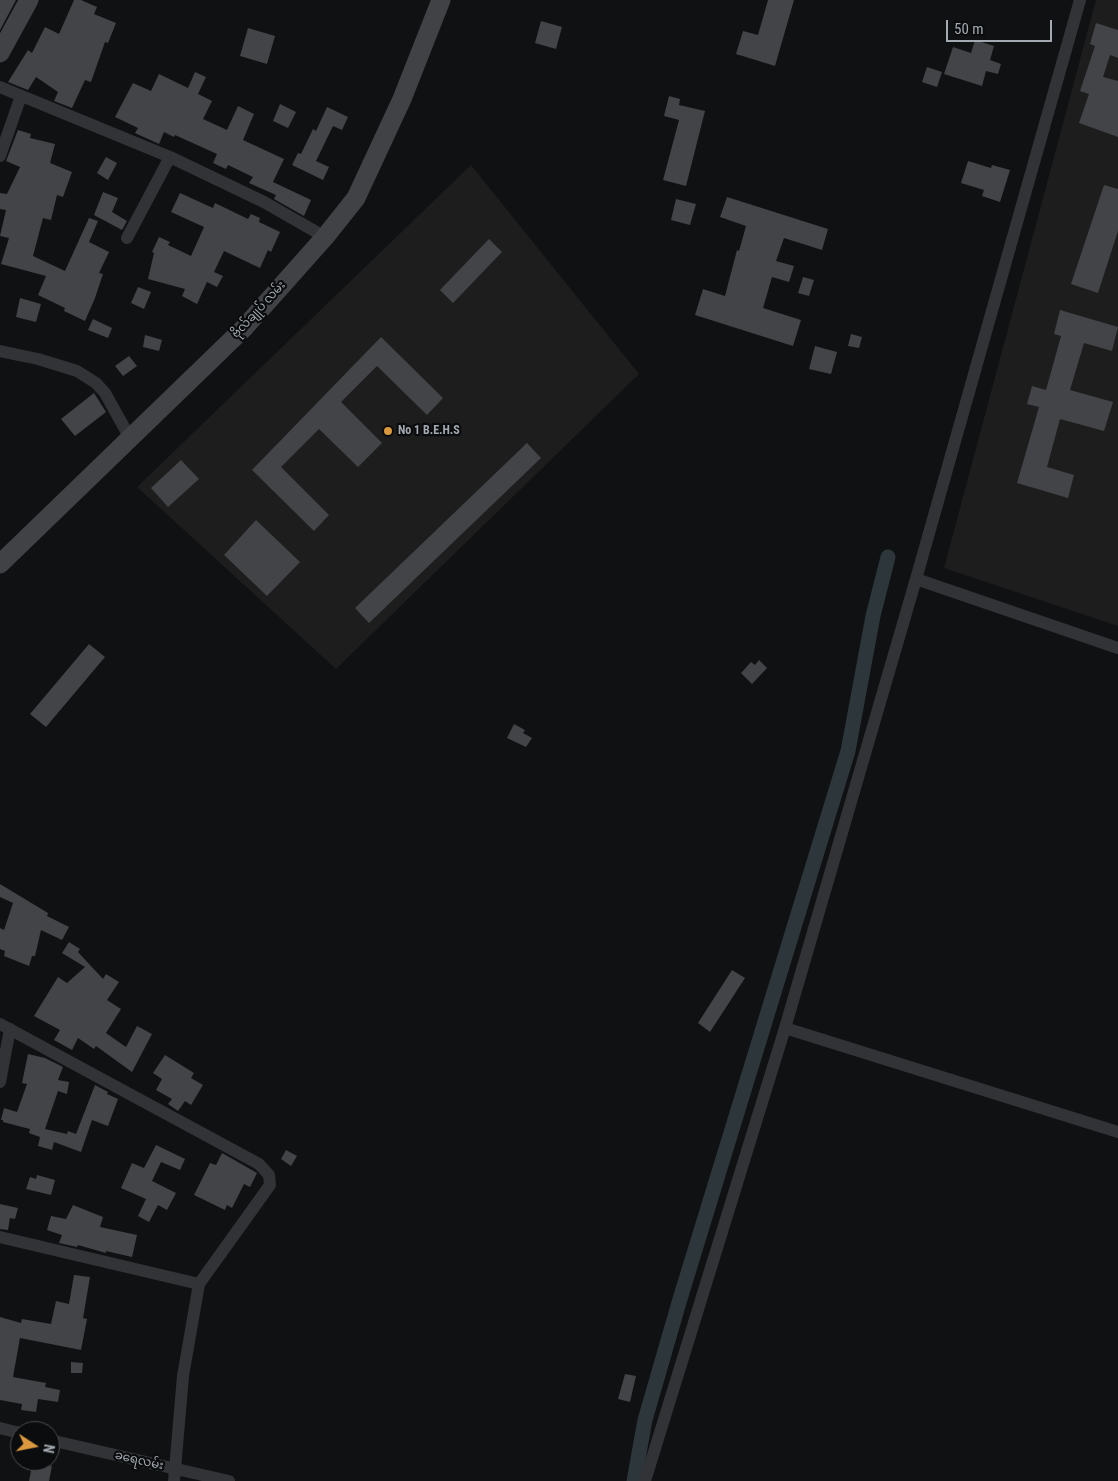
<!DOCTYPE html>
<meta charset="utf-8">
<style>
body{margin:0}
#map{position:relative;width:1118px;height:1481px;overflow:hidden;background:#101112;font-family:"Roboto Condensed",sans-serif}
canvas{display:block}
.north{position:absolute;left:10px;top:1421px;width:50px;height:50px;box-sizing:border-box;background:#0b0c0d;border:1px solid #484b4f;border-radius:50%;rotate:101deg;font-size:14px;font-weight:700;line-height:20px;text-align:center;color:#a3a9b1}
.north::after{content:'';display:block;margin:auto;width:18px;height:22px;background:#dc983e;clip-path:polygon(50% 0,100% 100%,50% 72%,0 100%)}
.scale{position:absolute;left:946px;top:20px;width:106px;height:22px;box-sizing:border-box;border:2px solid #a3a9b1;border-top:0;padding-left:6px;font-size:15px;line-height:18px;white-space:nowrap;color:#a3a9b1;-webkit-text-stroke:4px #0b0c0d;paint-order:stroke}
</style>
<div id="map">
<canvas width="1118" height="1481"></canvas>
<div class="north">N</div>
<div class="scale">50 m</div>
</div>
<script>
const ctx = document.querySelector('canvas').getContext('2d');
ctx.lineJoin = 'round';
function paint(path, color) {
  ctx.fillStyle = color;
  ctx.fill(path, 'evenodd');
}
function poly(rows) {
  const path = new Path2D();
  for (const r of rows) {
    path.moveTo(r[0], r[1]);
    for (let i = 2; i < r.length; i += 2) path.lineTo(r[i], r[i + 1]);
  }
  return path;
}
function strokePath(path, color, width, dash) {
  ctx.strokeStyle = color;
  ctx.lineWidth = width;
  ctx.lineCap = dash ? 'butt' : 'round';
  ctx.setLineDash(dash || []);
  ctx.stroke(path);
}
function label(font, color, halo, rows, align = 'center') {
  ctx.font = font + ' "Roboto Condensed","Noto Sans Myanmar",sans-serif';
  ctx.lineWidth = 4.5;
  ctx.setLineDash([]);
  ctx.textBaseline = 'middle';
  ctx.strokeStyle = halo;
  ctx.fillStyle = color;
  for (const [text, x, y, turn = 0] of rows) {
    ctx.save();
    ctx.translate(x, y);
    ctx.rotate((+turn || 0) * Math.PI / 180);
    ctx.textAlign = isNaN(turn) ? turn : align;
    if (halo) ctx.strokeText(text, 0, 0);
    ctx.fillText(text, 0, 0);
    ctx.restore();
  }
}
paint(poly([
 [1096,0,1118,0,1118,626,944,568],
 [471,165,639,374,336,669,137,487]
]), '#1d1d1e');
strokePath(poly([
 [634,1481,645,1420,680,1299,848,751,873,616,888,557]
]), '#2d363b', 15);
paint(poly([
 [0,0,16,0,0,30],
 [74,0,81,0,97,7,94,14,116,23,108,43,105,42,91,82,85,80,72,108,54,101,58,92,36,77,28,90,8,82,28,50,32,53,45,27,59,34],
 [768,0,794,0,775,66,736,54,743,31,758,35],
 [541,21,562,27,556,49,535,43],
 [1096,23,1118,30,1118,58,1110,55,1103,77,1118,81,1118,137,1079,123,1089,94,1080,91,1095,46,1090,44],
 [248,28,275,36,267,64,240,56],
 [975,40,994,46,990,60,1001,64,998,74,986,71,982,86,944,74,953,47,971,53],
 [927,67,942,72,937,87,922,82],
 [195,72,206,77,198,94,212,101,203,119,227,130,238,106,254,114,243,140,284,159,273,182,311,200,304,216,274,199,276,195,249,183,253,177,228,165,226,169,213,163,217,154,175,135,174,137,164,132,159,144,135,133,138,128,115,117,133,83,151,91,159,74,188,88],
 [669,96,680,99,679,105,705,111,686,186,663,180,679,120,664,116],
 [280,104,296,112,288,128,273,121],
 [327,107,348,117,342,130,333,126,316,161,329,167,323,180,292,165,298,153,301,154,313,129,316,131],
 [18,130,31,134,30,138,55,144,50,163,72,172,63,197,57,195,51,220,43,218,33,256,65,271,89,218,98,221,89,242,109,252,99,273,103,274,95,298,85,321,64,311,65,308,38,295,46,276,1,264,9,238,0,236,6,210,0,209,0,193,7,194,20,167,6,161],
 [106,157,117,163,108,180,97,173],
 [968,161,991,168,992,165,1010,170,1000,202,982,196,984,190,961,183],
 [1104,185,1118,189,1118,231,1098,293,1071,284],
 [103,192,118,198,112,212,127,221,122,230,94,215],
 [180,193,213,208,215,203,248,219,251,214,260,218,259,222,280,232,271,252,268,250,260,268,224,251,214,272,223,276,217,287,207,282,197,304,182,296,185,289,148,279,154,253,152,252,159,237,170,242,168,245,191,256,204,227,171,212],
 [727,197,828,229,822,250,784,238,776,261,794,266,789,282,772,277,763,308,801,320,793,346,695,315,703,289,725,296,737,250,739,251,746,226,720,217],
 [676,199,696,204,690,225,671,220],
 [489,239,502,252,453,303,440,290],
 [803,277,814,280,809,296,798,293],
 [138,287,151,292,144,309,131,303],
 [20,298,41,304,36,322,16,317],
 [1060,310,1118,327,1112,351,1084,343,1070,390,1113,402,1104,431,1060,419,1047,467,1074,475,1068,498,1017,483,1039,407,1027,404,1032,386,1046,390,1061,336,1054,334],
 [93,319,112,328,108,338,88,330],
 [851,334,862,337,859,348,848,346],
 [145,335,162,340,159,351,143,347],
 [381,337,443,398,427,415,377,366,341,402,382,443,358,467,319,429,281,467,329,515,314,531,252,470],
 [815,346,837,352,831,374,809,369],
 [129,356,137,366,123,376,115,366],
 [94,393,106,412,75,436,61,419],
 [527,443,541,458,369,623,355,608],
 [181,460,199,479,168,507,151,488],
 [256,520,300,562,267,596,224,555],
 [89,644,105,657,46,727,30,714],
 [759,660,767,668,752,684,741,673,751,662,755,665],
 [514,724,525,730,523,733,532,738,526,747,507,738],
 [0,884,48,913,47,916,69,927,62,940,41,930,35,956,32,956,29,966,4,956,5,951,0,949,0,928,4,930,13,903,0,897],
 [69,942,80,949,78,952,103,979,106,974,119,982,107,1000,121,1009,106,1033,126,1047,137,1026,152,1034,132,1072,96,1046,94,1049,78,1038,72,1050,54,1040,60,1030,34,1016,58,977,67,983,85,967,62,953],
 [732,970,745,978,710,1032,698,1023],
 [28,1054,45,1058,63,1067,58,1080,69,1082,67,1094,58,1091,45,1129,67,1134,68,1131,76,1134,95,1085,108,1092,107,1094,118,1099,108,1126,92,1120,81,1152,54,1142,52,1150,38,1146,40,1137,29,1133,30,1129,3,1122,3,1120,1,1120,4,1108,17,1112,27,1084,22,1083],
 [165,1055,194,1073,191,1078,203,1085,191,1105,185,1101,178,1111,168,1104,172,1099,156,1090,162,1079,153,1073],
 [156,1145,185,1159,180,1170,161,1162,152,1181,176,1193,167,1210,158,1205,149,1222,138,1216,146,1199,121,1188,132,1163,144,1168],
 [286,1150,297,1156,291,1166,281,1159],
 [222,1153,257,1173,250,1187,244,1184,232,1208,227,1205,225,1210,194,1195,210,1163,216,1165],
 [37,1175,55,1180,51,1195,26,1189,30,1177,36,1179],
 [0,1204,18,1208,15,1219,10,1218,8,1230,0,1229],
 [73,1205,103,1217,100,1227,137,1235,132,1257,106,1251,106,1253,78,1245,77,1247,59,1243,62,1235,47,1230,51,1216,66,1219],
 [74,1275,90,1277,83,1318,87,1319,81,1350,20,1338,13,1377,46,1383,45,1387,60,1390,58,1402,38,1399,36,1412,21,1410,22,1404,0,1400,0,1317,21,1323,22,1319,51,1324,56,1301,69,1304],
 [71,1362,83,1363,82,1373,71,1373],
 [625,1374,636,1376,630,1402,618,1399],
 [33,1461,45,1461,44,1464,52,1466,49,1481,29,1481]
]), '#424447');
strokePath(poly([
 [0,87,170,157,264,202,325,237],
 [0,156,21,96],
 [127,238,170,157],
 [0,351,38,359,77,371,96,383,105,393,130,438],
 [916,579,1118,648],
 [0,1024,259,1164,269,1175,270,1185,199,1284,183,1376,174,1481],
 [785,1028,1118,1132],
 [0,1082,10,1029],
 [0,1237,199,1284],
 [0,1428,20,1433],
 [50,1440,229,1481],
 [645,1481,785,1028,916,579,1080,0]
]), '#323336', 12);
strokePath(poly([
 [0,53,29,0],
 [0,564,244,328,325,237,356,198,402,99,441,0]
]), '#404246', 19);
for (const [x, y, r, color] of [
 [388,431,5,"#dc983e"]
]) {
  const dot = new Path2D();
  dot.arc(x, y, r, 0, 2 * Math.PI);
  ctx.fillStyle = color;
  ctx.fill(dot);
  strokePath(dot, '#0b0c0d', 2);
}
label('12px', '#a3a9b1', '#0b0c0d', [
 ["ဗိုလ်ချုပ် လမ်း",259,310,-47],
 ["ခရေလမ်း",139,1461,13]
]);
label('bold 12px', '#a3a9b1', '#0b0c0d', [
 ["No 1 B.E.H.S",398,431]
], 'left');
</script>
